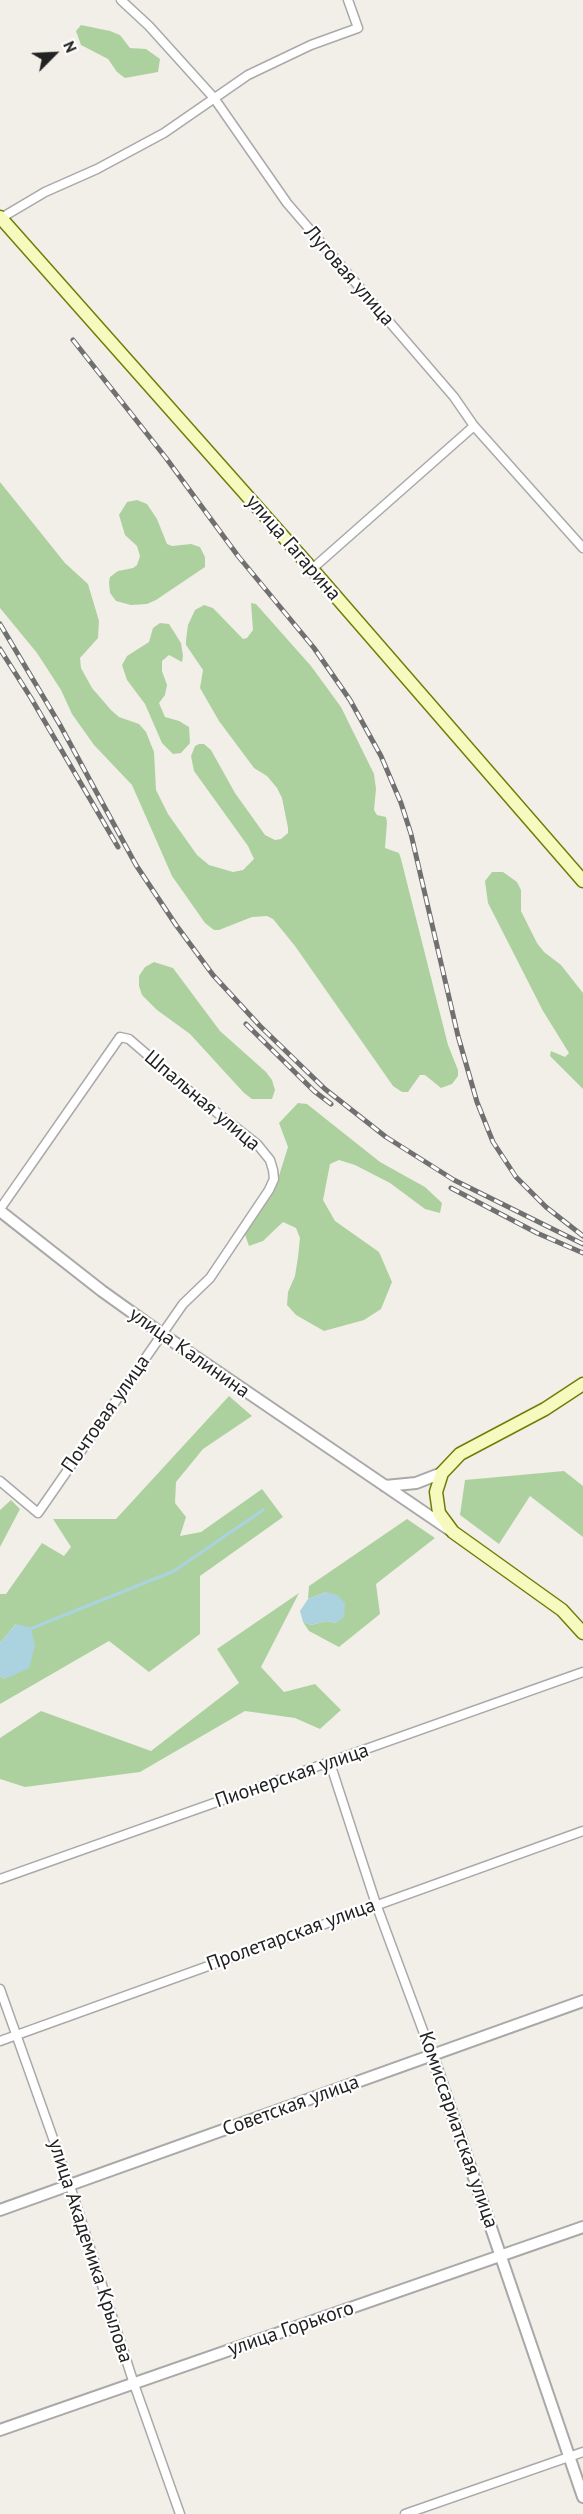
<!DOCTYPE html>
<meta charset="utf-8">
<style>
body{margin:0}
#map{position:relative;width:583px;height:2514px;overflow:hidden;background:#f2efe9;font-family:"PT Sans",sans-serif}
canvas{display:block}
.north{position:absolute;left:24px;top:24px;width:60px;height:60px;-webkit-text-stroke:4px #fff;paint-order:stroke;rotate:66deg;font-size:16px;font-weight:700;line-height:24px;text-align:center;color:#222}
.north::after{content:'';display:block;margin:auto;width:21px;height:27px;background:#222;clip-path:polygon(50% 0,100% 100%,50% 72%,0 100%)}
</style>
<div id="map">
<canvas width="583" height="2514"></canvas>
<div class="north">N</div>
</div>
<script>
const ctx = document.querySelector('canvas').getContext('2d');
ctx.lineJoin = 'round';
function paint(path, color) {
  ctx.fillStyle = color;
  ctx.fill(path, 'evenodd');
}
function poly(rows) {
  const path = new Path2D();
  for (const r of rows) {
    path.moveTo(r[0], r[1]);
    for (let i = 2; i < r.length; i += 2) path.lineTo(r[i], r[i + 1]);
  }
  return path;
}
function strokePath(path, color, width, dash) {
  ctx.strokeStyle = color;
  ctx.lineWidth = width;
  ctx.lineCap = dash ? 'butt' : 'round';
  ctx.setLineDash(dash || []);
  ctx.stroke(path);
}
function label(font, color, halo, rows, align = 'center') {
  ctx.font = font + ' "PT Sans",sans-serif';
  ctx.lineWidth = 4.5;
  ctx.setLineDash([]);
  ctx.textBaseline = 'middle';
  ctx.strokeStyle = halo;
  ctx.fillStyle = color;
  for (const [text, x, y, turn = 0] of rows) {
    ctx.save();
    ctx.translate(x, y);
    ctx.rotate((+turn || 0) * Math.PI / 180);
    ctx.textAlign = isNaN(turn) ? turn : align;
    if (halo) ctx.strokeText(text, 0, 0);
    ctx.fillText(text, 0, 0);
    ctx.restore();
  }
}
paint(poly([
 [81,25,110,31,120,35,130,48,146,49,160,59,158,72,125,78,117,72,108,59,81,45,76,31],
 [0,482,65,563,88,584,99,621,98,638,80,658,81,668,92,688,111,710,119,717,139,724,146,732,154,752,156,790,168,814,197,855,209,865,233,872,243,870,254,859,248,846,194,771,191,756,195,746,199,744,204,744,211,750,235,793,265,835,275,840,281,839,288,833,288,828,282,798,277,788,267,776,254,768,219,721,200,688,203,670,186,645,186,640,188,625,195,610,204,605,213,608,243,639,247,638,253,630,251,603,256,604,311,666,341,707,374,774,376,789,374,810,377,815,386,817,387,822,385,848,399,853,401,859,448,1045,458,1070,458,1076,452,1084,441,1088,425,1075,420,1075,408,1092,402,1092,393,1086,295,946,273,919,267,916,252,917,219,930,214,930,205,923,172,876,132,785,94,745,72,714,61,690,37,653,0,608],
 [137,500,147,504,157,519,167,544,172,546,191,544,200,547,205,557,205,567,156,600,147,604,131,605,116,601,110,593,109,582,110,577,118,571,133,568,137,565,140,556,137,546,125,535,119,515,127,502],
 [160,623,169,624,181,643,183,656,182,662,169,655,162,661,162,671,167,685,165,695,159,703,165,717,179,721,189,727,190,743,181,753,173,754,162,743,145,704,127,680,122,665,127,656,149,642,153,628],
 [492,872,503,872,517,882,521,890,521,911,537,943,544,952,561,965,583,993,583,1089,550,1056,551,1051,565,1057,569,1053,543,1011,488,903,485,881],
 [154,962,173,968,220,1031,266,1072,272,1080,275,1090,272,1099,252,1099,244,1093,190,1034,157,1010,142,995,139,986,139,976,145,967],
 [298,1103,307,1104,380,1162,425,1187,442,1203,440,1213,425,1209,390,1183,355,1165,339,1160,330,1164,323,1200,335,1221,379,1252,392,1282,381,1309,364,1320,324,1331,296,1315,287,1305,288,1292,295,1276,298,1257,300,1238,296,1228,283,1222,263,1241,249,1246,244,1232,277,1182,288,1147,279,1123],
 [229,1396,252,1416,203,1449,176,1482,175,1503,186,1517,180,1536,201,1532,262,1489,283,1517,200,1576,200,1634,149,1672,109,1641,0,1704,0,1676,5,1679,16,1624,0,1643,0,1594,6,1594,42,1543,64,1556,71,1547,53,1519,116,1519],
 [564,1471,583,1486,583,1537,530,1496,499,1544,460,1515,465,1480],
 [11,1500,20,1509,0,1547,0,1510],
 [407,1519,435,1538,376,1584,380,1614,339,1647,309,1631,303,1622,311,1625,326,1621,336,1623,326,1592,308,1599,309,1586],
 [299,1593,261,1667,284,1692,315,1684,341,1710,320,1729,295,1718,245,1711,140,1772,25,1787,0,1779,0,1738,41,1711,151,1751,239,1683,217,1649]
]), '#add19e');
paint(poly([
 [326,1592,337,1595,345,1603,344,1617,336,1623,326,1621,311,1625,303,1622,300,1611,308,1599],
 [16,1624,31,1628,35,1646,29,1668,5,1679,0,1676,0,1643]
]), '#aad3df');
strokePath(poly([
 [30,1629,174,1571,263,1510]
]), '#aad3df', 3);
const minor = poly([
 [121,0,149,26,214,98,287,203,454,397,474,426,583,548],
 [1,218,45,192,97,169,164,133,248,75,311,45,358,28,348,0],
 [312,569,474,426],
 [0,1209,120,1037,129,1039,188,1090,257,1144,270,1160,273,1170,274,1179,269,1190,210,1278,183,1304,38,1513,0,1481],
 [330,1763,376,1904,432,2055],
 [0,1879,583,1672],
 [0,1989,70,2186,134,2384,180,2514],
 [0,2041,583,1831],
 [405,2514,583,2452]
]);
const tertiary = poly([
 [0,1211,102,1291,162,1334,450,1530],
 [385,1486,416,1483,442,1473],
 [432,2055,583,2497],
 [0,2210,583,2001],
 [0,2430,583,2227]
]);
const secondary = poly([
 [0,217,312,569,583,881],
 [583,1384,545,1409,460,1454,442,1473,436,1492,439,1513,453,1532,562,1610,583,1633]
]);
strokePath(minor, '#a9a9a9', 11);
strokePath(tertiary, '#a9a9a9', 14);
strokePath(secondary, '#707d05', 15);
strokePath(minor, '#fff', 8);
strokePath(tertiary, '#fff', 10);
strokePath(secondary, '#f7fabf', 12);
const rail = poly([
 [73,340,166,458,238,556,314,648,350,700,381,756,401,803,411,834,458,1036,477,1102,493,1142,516,1177,546,1207,583,1236],
 [0,624,60,725,136,865,176,925,213,975,260,1026,325,1089,386,1137,454,1180,583,1244],
 [0,649,31,698,118,847],
 [246,1024,314,1091,331,1104],
 [451,1188,537,1233,583,1253]
]);
strokePath(rail, '#707070', 5);
strokePath(rail, '#fff', 3, [9]);
label('20px', '#222', '#fff', [
 ["Луговая улица",349,276,49],
 ["улица Гагарина",293,548,49],
 ["Шпальная улица",202,1101,40],
 ["улица Калинина",189,1353,35],
 ["Почтовая улица",106,1414,-55],
 ["Пионерская улица",292,1776,-19],
 ["Пролетарская улица",291,1935,-20],
 ["Советская улица",291,2106,-20],
 ["Комиссариатская улица",458,2130,71],
 ["улица Академика Крылова",90,2251,72],
 ["улица Горького",291,2329,-19]
]);
</script>
